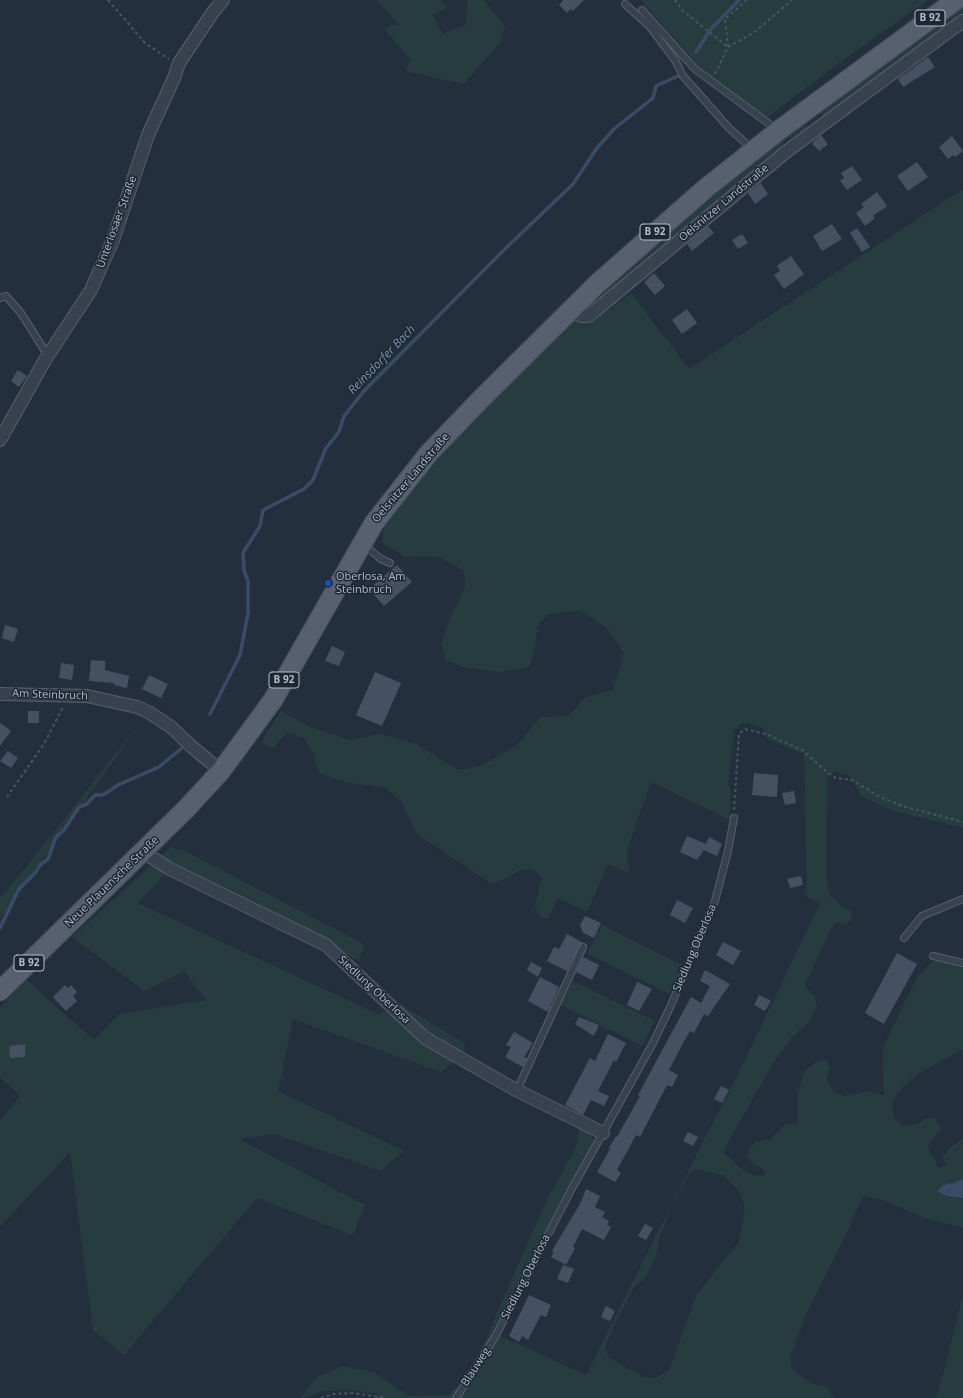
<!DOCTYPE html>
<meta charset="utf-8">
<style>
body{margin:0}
canvas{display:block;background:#242f3e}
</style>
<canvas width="963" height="1398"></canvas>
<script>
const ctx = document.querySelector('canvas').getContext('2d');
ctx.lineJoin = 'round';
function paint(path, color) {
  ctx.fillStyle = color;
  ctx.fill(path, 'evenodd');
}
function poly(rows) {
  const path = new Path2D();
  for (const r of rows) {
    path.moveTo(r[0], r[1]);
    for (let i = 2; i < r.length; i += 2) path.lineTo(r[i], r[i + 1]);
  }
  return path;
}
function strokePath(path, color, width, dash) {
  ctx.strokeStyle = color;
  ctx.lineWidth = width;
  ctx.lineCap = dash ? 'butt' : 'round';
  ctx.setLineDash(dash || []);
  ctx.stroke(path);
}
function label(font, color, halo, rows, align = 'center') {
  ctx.font = font + ' "Open Sans",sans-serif';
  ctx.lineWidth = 3;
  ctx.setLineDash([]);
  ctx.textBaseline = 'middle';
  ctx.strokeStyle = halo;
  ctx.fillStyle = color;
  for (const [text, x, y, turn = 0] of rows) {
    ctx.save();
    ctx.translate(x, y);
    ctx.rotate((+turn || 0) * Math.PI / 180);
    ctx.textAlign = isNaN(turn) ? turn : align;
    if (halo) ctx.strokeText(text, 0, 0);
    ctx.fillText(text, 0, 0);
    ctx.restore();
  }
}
paint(poly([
 [377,0,440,0,447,8,432,15,443,34,465,25,468,0,484,0,505,27,501,41,464,84,406,71,410,59,384,28,398,24],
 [641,0,928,0,836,65,766,118,717,82,699,66],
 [963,4,963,20,825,118,819,112],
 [806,120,808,123,805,129,786,140,779,147,777,153,748,177,741,179,726,197,589,308,584,308,709,194],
 [963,189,963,828,894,811,861,796,850,776,835,771,827,778,826,881,831,897,845,909,849,909,853,917,847,924,835,923,830,931,805,984,806,988,815,996,817,1008,808,1023,792,1037,774,1062,728,1142,724,1153,743,1170,756,1176,765,1175,765,1170,752,1163,747,1158,750,1149,755,1142,771,1139,785,1124,798,1123,798,1094,804,1072,814,1063,826,1059,830,1068,826,1078,834,1092,845,1096,870,1091,884,1096,883,1048,917,977,933,961,953,964,963,968,963,1049,914,1076,897,1093,892,1106,895,1120,903,1126,917,1124,929,1117,935,1119,941,1128,928,1145,931,1155,937,1162,937,1169,946,1165,943,1157,950,1148,963,1138,963,1179,953,1183,943,1185,947,1196,963,1198,963,1228,923,1217,885,1201,865,1196,861,1198,851,1224,807,1312,790,1358,793,1370,813,1384,826,1386,835,1398,377,1398,377,1394,345,1389,319,1392,307,1398,300,1398,317,1377,343,1366,373,1372,409,1396,448,1395,463,1383,486,1340,496,1315,546,1202,576,1147,579,1132,577,1124,591,1133,593,1138,593,1147,561,1202,493,1336,501,1336,586,1375,704,1140,734,1083,820,903,807,897,804,754,767,739,763,728,748,723,740,724,734,731,728,783,731,791,730,820,651,782,629,844,626,857,629,868,628,873,608,864,587,912,558,898,548,919,540,916,535,907,541,878,534,869,520,870,507,878,492,884,417,834,401,801,384,787,348,783,319,773,314,755,304,738,287,733,273,748,262,743,264,737,281,711,311,727,350,740,380,734,416,744,458,770,481,766,517,745,541,717,568,716,586,697,613,690,624,653,606,627,580,610,548,614,537,627,535,648,529,667,499,672,463,667,446,660,441,644,450,618,465,588,464,571,440,557,405,556,382,543,384,527,436,458,539,352,574,320,599,317,631,293,689,369],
 [696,1169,724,1176,741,1194,745,1209,739,1242,697,1294,669,1370,656,1378,644,1377,608,1357,605,1348,613,1327,634,1287,645,1278,656,1256,660,1234,673,1204,689,1174],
 [145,717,0,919,0,896,3,896],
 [171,847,187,852,364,944,359,961,172,866,138,903,378,1014,401,1005,464,1043,465,1053,441,1072,293,1019,278,1091,404,1151,381,1171,274,1134,239,1139,365,1205,353,1235,257,1198,124,1355,93,1330,70,1152,0,1227,0,1120,20,1096,0,1077,0,1008,26,980,94,1040,119,1014,206,1000,184,971,145,991,72,937],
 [602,925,684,966,669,994,587,953],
 [573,981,655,1021,642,1046,561,1005],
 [963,1294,963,1398,936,1398,943,1374]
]), '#263c3f');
paint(poly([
 [963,1179,963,1198,947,1196,937,1191,943,1185,953,1183]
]), '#394c67');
strokePath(poly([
 [696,52,711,29,739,0],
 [210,714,240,655,248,613,248,581,244,570,243,553,260,526,263,510,304,489,313,480,326,448,339,432,344,416,364,391,505,249,573,184,597,148,614,129,653,98,656,86,678,76],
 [0,928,19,889,36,872,40,865,48,859,56,837,64,830,79,807,87,804,95,795,103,795,118,785,159,767,183,747]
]), '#394c67', 3.5);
paint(poly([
 [562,0,584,0,573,11,571,9,567,13,559,5,563,1],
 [928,57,935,67,903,87,898,79],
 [821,135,828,144,819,151,812,143],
 [952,136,963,151,955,157,953,155,948,159,939,147],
 [917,162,928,177,908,191,897,176],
 [852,166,862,180,847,190,840,181,844,178,841,173],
 [761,183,768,194,755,204,748,193],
 [877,192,887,206,873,216,875,218,865,226,856,213,864,207,861,204],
 [832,224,842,239,822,251,813,236],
 [708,226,714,233,692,251,687,244],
 [857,228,870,247,862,252,850,233],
 [742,234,748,243,738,249,732,240],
 [791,256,804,274,784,289,774,275,780,271,777,266],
 [654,273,665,286,655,295,644,282],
 [687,309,697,323,682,334,672,320],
 [18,370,27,376,19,387,11,381],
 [397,565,412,582,384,606,369,589],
 [5,625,18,629,14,642,2,638],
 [332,646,345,652,339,666,325,661],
 [91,660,105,661,105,670,129,676,127,688,114,685,114,683,89,681],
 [61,663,74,665,72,680,59,678],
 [375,672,401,683,382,726,356,715],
 [149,675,168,684,161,698,142,689],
 [28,711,39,711,39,723,28,723],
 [0,723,11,731,0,746],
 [8,751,18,758,11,768,0,761],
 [754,773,778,775,777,797,752,795],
 [794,791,796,803,785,805,782,793],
 [687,836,706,844,709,837,722,844,717,856,704,850,697,860,680,852],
 [801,876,803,885,790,888,787,879],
 [677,900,693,908,685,923,670,915],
 [585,916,601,923,594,938,583,933,580,925],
 [567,934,582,942,567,971,547,961,554,947,559,949],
 [723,942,741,951,733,965,716,955],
 [897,953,917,964,884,1024,865,1013],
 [583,957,599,965,592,980,576,972],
 [531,962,542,968,538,977,527,970],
 [705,970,730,984,708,1016,704,1014,694,1033,690,1031,682,1045,669,1070,678,1075,672,1087,667,1085,640,1137,636,1135,617,1170,621,1173,615,1182,597,1172,610,1149,609,1148,616,1136,617,1137,640,1096,638,1095,691,997,701,1003,710,986,700,981],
 [540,977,559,987,548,1012,528,1001],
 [637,982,652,989,639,1011,627,1005],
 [65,985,68,988,71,985,77,992,73,996,77,1001,66,1011,53,997],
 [759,995,771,1001,765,1011,754,1005],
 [579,1017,599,1025,594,1036,575,1024],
 [514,1032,533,1043,524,1057,527,1058,523,1067,505,1057,511,1047,506,1045],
 [608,1034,626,1043,616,1062,614,1060,598,1091,609,1096,604,1106,591,1100,583,1115,565,1105,590,1058,595,1061],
 [25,1044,25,1057,10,1058,9,1046],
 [721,1086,729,1090,722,1103,714,1099],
 [688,1132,698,1137,693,1146,683,1141],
 [586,1189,600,1196,595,1207,605,1212,602,1217,609,1221,607,1225,611,1227,604,1240,582,1229,573,1247,575,1248,566,1265,551,1257,554,1252,552,1251,581,1202],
 [645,1224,653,1228,646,1240,638,1236],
 [563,1265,574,1269,568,1283,557,1279],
 [529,1295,551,1305,546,1317,541,1315,528,1340,522,1336,519,1342,509,1336],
 [606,1306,615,1311,610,1321,601,1317]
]), '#455162');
const service = poly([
 [625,4,650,27,675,60,683,76,729,128,752,149],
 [642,10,695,69,776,129],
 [0,298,6,296,21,313,48,356],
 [364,545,381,559,390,563],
 [904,938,922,916,963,899],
 [933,956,963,963],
 [517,1090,583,947],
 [456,1398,495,1337,570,1192,653,1043,671,1005,715,901,728,851,734,818]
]);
const minor = poly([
 [569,311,582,316,588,316,596,310,787,151,963,21],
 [0,440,45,360,91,290,113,240,148,135,174,78,179,63,213,12,223,0],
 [0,694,87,696,137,707,150,713,171,727,191,746,221,771],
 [143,852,170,869,326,945,425,1038,514,1089,603,1133]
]);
const primary = poly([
 [0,991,186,809,221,771,273,700,374,523,429,453,481,399,597,284,706,188,778,131,956,0]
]);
strokePath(service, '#565f6c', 8);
strokePath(minor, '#565f6c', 14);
strokePath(primary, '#414a57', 21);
strokePath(poly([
 [108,0,145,43,169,59],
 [675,0,683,11,728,47],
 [728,47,756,31,792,0],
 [715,74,728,47,725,19,747,0],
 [7,797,44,744,63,707],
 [734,810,739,734,745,729,766,734,802,750,827,772,836,778,852,780,880,797,906,807,963,822],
 [321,1398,334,1394,353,1393,386,1398]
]), '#44595c', 2, [3, 3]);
strokePath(service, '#38414e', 6);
strokePath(minor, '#38414e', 12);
strokePath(primary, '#56606e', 19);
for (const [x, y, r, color] of [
 [328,583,4,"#1a4fb4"]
]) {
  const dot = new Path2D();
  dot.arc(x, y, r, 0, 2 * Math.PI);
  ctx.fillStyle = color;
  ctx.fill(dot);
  strokePath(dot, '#1d2633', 1.5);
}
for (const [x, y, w] of [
 [930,18,30],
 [655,232,30],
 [284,680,30],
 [29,963,30]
]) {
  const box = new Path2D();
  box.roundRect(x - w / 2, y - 8, w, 16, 3);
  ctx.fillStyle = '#1d2633';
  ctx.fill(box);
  strokePath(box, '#b4bcc9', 1);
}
label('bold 10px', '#b4bcc9', null, [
 ["B 92",930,18],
 ["B 92",655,232],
 ["B 92",284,680],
 ["B 92",29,963]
]);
label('11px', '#b4bcc9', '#1d2633', [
 ["Oelsnitzer Landstraße",724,203,-40],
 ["Unterlosaer Straße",117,222,-70],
 ["Oelsnitzer Landstraße",411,478,-50],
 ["Am Steinbruch",50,695,2],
 ["Neue Plauensche Straße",112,882,-44],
 ["Siedlung Oberlosa",695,948,-67],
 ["Siedlung Oberlosa",374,990,43],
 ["Siedlung Oberlosa",526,1277,-63],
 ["Blauweg",476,1367,-57]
]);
label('11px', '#b4bcc9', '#1d2633', [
 ["Oberlosa, Am",336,577],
 ["Steinbruch",336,590]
], 'left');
label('italic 12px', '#7c92b1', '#1d2633', [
 ["Reinsdorfer Bach",382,360,-46]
]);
</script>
